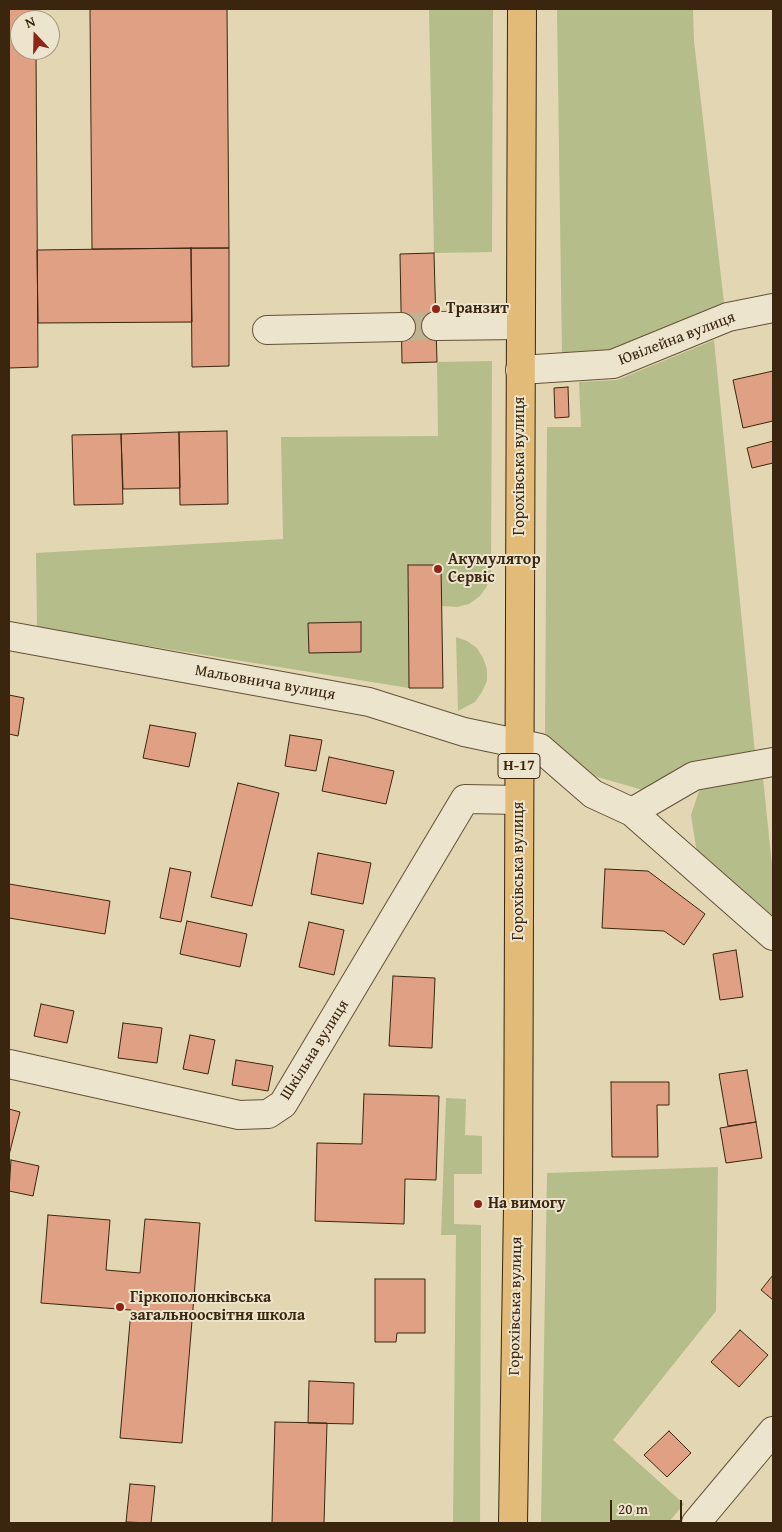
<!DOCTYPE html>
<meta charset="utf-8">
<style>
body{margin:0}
#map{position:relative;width:782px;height:1532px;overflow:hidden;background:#e3d6b2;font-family:"Gentium Book Plus",serif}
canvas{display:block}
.frame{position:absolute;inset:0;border:10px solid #3a260f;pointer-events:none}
.north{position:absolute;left:10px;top:10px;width:50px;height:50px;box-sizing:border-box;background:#ede4cd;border:1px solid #a59881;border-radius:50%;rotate:339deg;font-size:14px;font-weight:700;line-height:20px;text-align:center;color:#3a260f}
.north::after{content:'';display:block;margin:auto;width:18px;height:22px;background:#8f2418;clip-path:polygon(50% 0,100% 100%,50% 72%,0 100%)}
.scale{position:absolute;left:610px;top:1500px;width:72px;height:22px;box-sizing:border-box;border:2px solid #3a260f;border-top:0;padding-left:6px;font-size:15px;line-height:18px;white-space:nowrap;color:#3a260f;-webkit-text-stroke:4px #ede4cd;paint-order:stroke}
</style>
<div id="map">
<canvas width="782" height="1532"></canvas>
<div class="frame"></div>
<div class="north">N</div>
<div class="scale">20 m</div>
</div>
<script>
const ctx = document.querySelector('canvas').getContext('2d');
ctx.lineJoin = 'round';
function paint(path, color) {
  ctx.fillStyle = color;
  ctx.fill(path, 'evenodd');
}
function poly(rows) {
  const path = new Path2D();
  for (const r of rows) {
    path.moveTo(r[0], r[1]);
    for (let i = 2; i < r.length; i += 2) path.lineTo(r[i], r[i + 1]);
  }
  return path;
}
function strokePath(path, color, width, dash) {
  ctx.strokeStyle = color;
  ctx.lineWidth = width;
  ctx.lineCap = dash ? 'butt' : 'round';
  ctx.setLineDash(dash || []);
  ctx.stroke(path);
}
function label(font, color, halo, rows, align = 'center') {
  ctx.font = font + ' "Gentium Book Plus",serif';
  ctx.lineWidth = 4;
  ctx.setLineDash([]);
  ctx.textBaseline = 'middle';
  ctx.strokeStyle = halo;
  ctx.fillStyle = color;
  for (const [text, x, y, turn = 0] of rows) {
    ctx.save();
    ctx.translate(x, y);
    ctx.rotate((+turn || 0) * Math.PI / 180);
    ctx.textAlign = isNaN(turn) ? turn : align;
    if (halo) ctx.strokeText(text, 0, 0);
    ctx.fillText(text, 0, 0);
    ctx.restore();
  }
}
paint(poly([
 [429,9,493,9,492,252,434,253],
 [557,9,693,9,694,41,724,303,611,353,562,357],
 [714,340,755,753,690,765,643,790,590,775,545,733,547,427,581,427,579,382,617,380],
 [492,361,491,574,487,586,480,596,469,604,457,607,442,606,440,565,408,565,409,688,37,628,36,553,283,539,281,437,438,436,437,362],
 [456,637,467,641,477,648,483,658,487,669,487,681,482,692,475,702,458,711],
 [763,778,773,875,773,916,697,854,691,815,700,788],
 [446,1098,466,1099,465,1135,482,1136,482,1174,454,1174,454,1224,481,1225,480,1523,453,1523,456,1235,441,1235],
 [718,1167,716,1311,613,1440,684,1504,668,1523,541,1523,547,1173]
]), '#b5bd8b');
const building = poly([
 [9,9,35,9,35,20,20,20,20,50,36,50,38,367,9,368,9,9],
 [90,9,227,9,229,248,92,249,90,9],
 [191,248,192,322,38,323,37,250,191,248],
 [191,248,229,248,229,366,192,367,191,248],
 [434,253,437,362,402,363,400,254,434,253],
 [773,371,773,421,743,428,733,380,773,371],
 [568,387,569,417,555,418,554,388,568,387],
 [227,431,228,504,180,505,179,432,227,431],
 [179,432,180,488,123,489,121,434,179,432],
 [121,434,123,504,74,505,72,435,121,434],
 [773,441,773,463,752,468,747,448,773,441],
 [408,565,441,565,443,688,409,688,408,565],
 [361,622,361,652,309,653,308,623,361,622],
 [9,695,24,698,18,736,9,734,9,695],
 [150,725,196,733,189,767,143,758,150,725],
 [290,735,322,740,316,771,285,766,290,735],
 [329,757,394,771,386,804,322,791,329,757],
 [238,783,279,793,252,906,211,897,238,783],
 [318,853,371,863,363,904,311,894,318,853],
 [170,868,191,872,181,922,160,918,170,868],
 [605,869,648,871,705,914,684,945,664,931,602,928,605,869],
 [9,884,110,901,105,934,9,918,9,884],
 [187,921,247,934,240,967,180,954,187,921],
 [309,922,344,930,334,975,299,967,309,922],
 [736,950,743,997,720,1000,713,954,736,950],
 [393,976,435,978,432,1048,389,1046,393,976],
 [41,1004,74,1011,67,1043,34,1036,41,1004],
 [123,1023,162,1028,157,1063,118,1058,123,1023],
 [190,1035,215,1040,208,1074,183,1069,190,1035],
 [236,1060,273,1066,268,1091,232,1085,236,1060],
 [747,1070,756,1122,728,1126,719,1074,747,1070],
 [611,1082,669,1082,669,1105,657,1105,658,1157,612,1157,611,1082],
 [364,1094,439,1096,436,1180,405,1179,404,1224,315,1221,317,1143,362,1144,364,1094],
 [9,1109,20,1112,9,1155,9,1109],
 [756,1122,762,1158,726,1163,720,1128,756,1122],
 [11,1160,39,1166,33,1196,9,1191,11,1160],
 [48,1215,110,1220,106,1270,140,1273,145,1219,200,1223,182,1443,120,1438,131,1310,41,1303,48,1215],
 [773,1275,773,1300,761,1290,773,1275],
 [375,1279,425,1279,425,1333,397,1333,396,1342,375,1342,375,1279],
 [740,1330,768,1355,739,1387,711,1362,740,1330],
 [309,1381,354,1383,353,1424,308,1423,309,1381],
 [275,1422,327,1423,324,1523,272,1523,275,1422],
 [669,1431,691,1453,667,1477,644,1455,669,1431],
 [130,1484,155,1486,151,1523,126,1522,130,1484]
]);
paint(building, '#e0a083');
strokePath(building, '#3a260f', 1);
strokePath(poly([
 [401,327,436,326]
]), '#c1b391', 28, [28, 14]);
const minor = poly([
 [436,326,520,325],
 [267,330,401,327],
 [520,370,613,364,728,317,773,308],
 [9,636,369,702,464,732,540,748,593,794,632,812,773,936],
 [632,812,694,776,773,762],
 [9,1064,239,1115,268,1114,283,1104,465,799,519,800],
 [696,1523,773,1431]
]);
const major = poly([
 [513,1523,518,1207,522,9]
]);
strokePath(minor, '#645238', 30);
strokePath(major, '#3a260f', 30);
strokePath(minor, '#ede4cd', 28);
strokePath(major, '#e2bb79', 28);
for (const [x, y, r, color] of [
 [436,309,5,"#8f2418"],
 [438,569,5,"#8f2418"],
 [478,1204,5,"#8f2418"],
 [120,1307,5,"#8f2418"]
]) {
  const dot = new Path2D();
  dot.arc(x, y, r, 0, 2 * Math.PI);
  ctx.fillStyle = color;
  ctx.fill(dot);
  strokePath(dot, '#ede4cd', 2);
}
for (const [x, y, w] of [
 [519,766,42]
]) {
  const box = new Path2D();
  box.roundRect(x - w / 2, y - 12.5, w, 25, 4);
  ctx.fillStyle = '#ede4cd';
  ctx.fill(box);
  strokePath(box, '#3a260f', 1);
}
label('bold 15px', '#3a260f', null, [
 ["Н-17",519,766]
]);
label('bold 16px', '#3a260f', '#ede4cd', [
 ["Транзит",446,309],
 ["Акумулятор",448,560],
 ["Сервіс",448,578],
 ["На вимогу",488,1204],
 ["Гіркополонківська",130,1298],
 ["загальноосвітня школа",130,1316]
], 'left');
label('16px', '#3a260f', '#ede4cd', [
 ["Ювілейна вулиця",677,339,-21],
 ["Горохівська вулиця",520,466,-90],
 ["Мальовнича вулиця",265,683,10],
 ["Горохівська вулиця",519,871,-90],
 ["Шкільна вулиця",315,1050,-58],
 ["Горохівська вулиця",516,1306,-89]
]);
</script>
